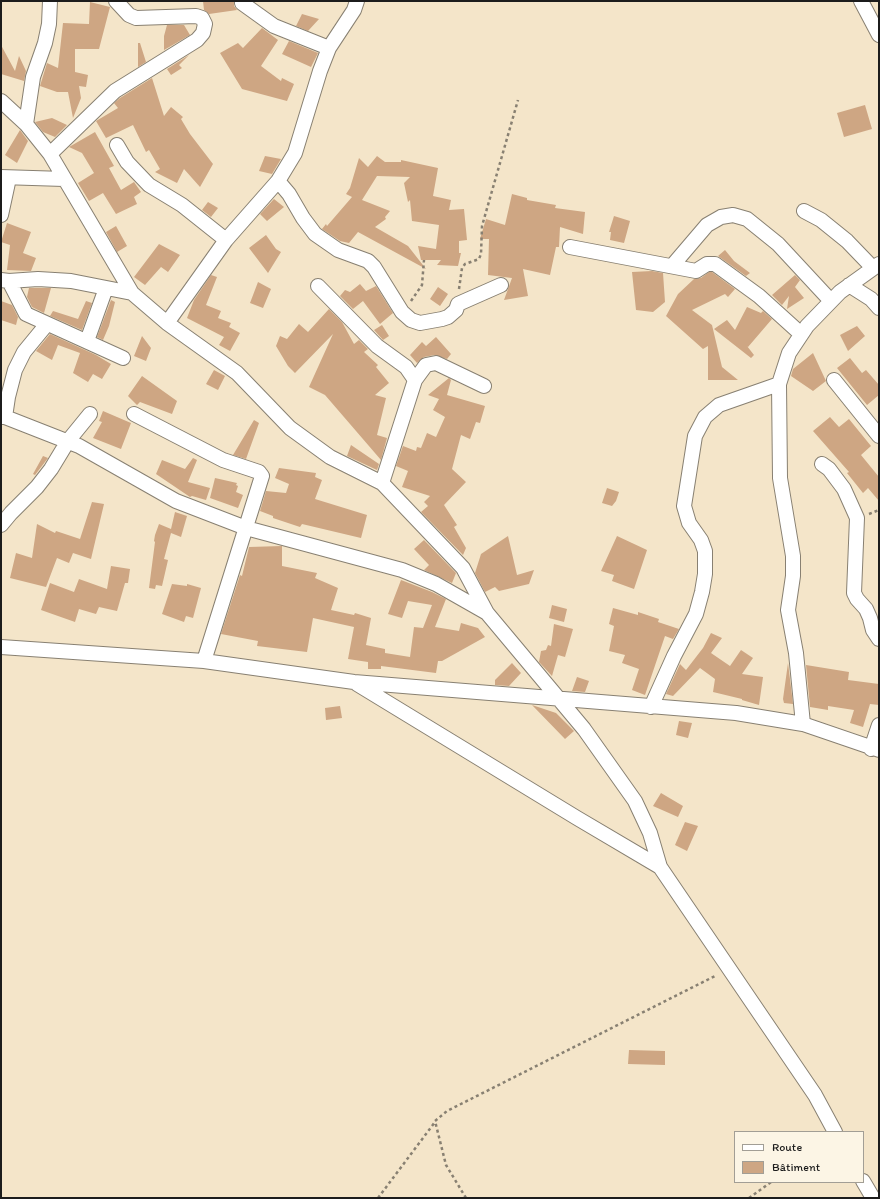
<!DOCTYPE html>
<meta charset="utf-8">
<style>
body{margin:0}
#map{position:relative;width:880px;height:1199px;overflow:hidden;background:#f4e5c9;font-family:Itim,sans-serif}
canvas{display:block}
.frame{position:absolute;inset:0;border:2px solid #1c1c1c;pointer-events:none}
.legend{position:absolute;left:734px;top:1131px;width:130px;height:52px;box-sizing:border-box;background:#fcf5e5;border:1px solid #a29e95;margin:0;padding:5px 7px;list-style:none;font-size:12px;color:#1c1c1c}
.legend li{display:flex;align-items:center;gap:8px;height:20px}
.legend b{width:20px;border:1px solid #a29e95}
</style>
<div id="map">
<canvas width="880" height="1199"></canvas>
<div class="frame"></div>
<ul class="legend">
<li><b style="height:5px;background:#fff"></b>Route</li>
<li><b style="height:11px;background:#cea683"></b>Bâtiment</li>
</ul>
</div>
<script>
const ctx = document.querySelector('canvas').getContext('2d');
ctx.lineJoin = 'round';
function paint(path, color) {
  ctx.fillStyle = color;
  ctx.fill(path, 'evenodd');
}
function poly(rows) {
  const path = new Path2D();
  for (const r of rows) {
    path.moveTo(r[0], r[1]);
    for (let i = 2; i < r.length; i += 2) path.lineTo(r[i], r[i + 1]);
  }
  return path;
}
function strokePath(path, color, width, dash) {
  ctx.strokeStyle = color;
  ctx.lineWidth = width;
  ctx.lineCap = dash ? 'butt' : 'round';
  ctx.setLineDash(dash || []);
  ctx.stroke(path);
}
paint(poly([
 [203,1,234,1,234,6,237,10,209,14,204,10],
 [90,2,110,7,99,49,75,49,75,72,88,75,86,87,79,86,81,98,73,118,68,92,57,92,40,86,47,63,58,68,63,23,89,24],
 [302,14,319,19,308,31,296,26],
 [167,25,184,25,190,35,164,50,164,36],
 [262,28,278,40,261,66,281,81,282,78,294,84,287,101,242,89,220,53,238,43,243,48],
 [289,41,318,53,311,67,282,54],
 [138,43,140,43,146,62,138,67],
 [1,45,15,71,19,56,26,71,24,81,1,74],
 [189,55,179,65,182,68,171,75,167,69],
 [152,78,164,116,171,107,183,117,181,119,190,134,213,164,200,187,184,169,177,183,155,172,160,169,149,150,146,152,133,125,106,138,96,121,118,108,114,103,120,98],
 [865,105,872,129,844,137,837,113],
 [52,118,67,125,55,137,43,132,35,122],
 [20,130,28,141,17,163,5,155],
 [95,132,114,166,109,168,121,190,134,182,141,192,134,197,137,204,116,214,103,193,89,201,78,183,94,173,82,153,69,147],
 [265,156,281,159,272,174,259,171],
 [377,156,385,162,401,162,401,160,438,168,433,196,451,200,449,210,464,209,467,240,459,241,459,253,461,253,458,266,437,265,441,260,421,260,418,246,436,249,439,225,412,221,410,200,408,202,404,183,410,177,377,176,362,200,390,211,385,217,386,219,375,227,408,246,426,269,358,232,349,243,340,241,322,229,326,224,327,226,352,197,346,194,350,188,359,158,368,167],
 [512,194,527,198,527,200,556,205,555,208,585,212,583,234,560,227,559,247,556,247,550,275,523,269,528,296,504,300,512,278,488,275,489,239,480,239,486,219,505,225],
 [274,199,284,207,267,221,260,214],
 [208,202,218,208,211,217,202,210],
 [614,216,630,221,624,243,610,240,611,232,609,232],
 [7,223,31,232,23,253,36,258,31,271,7,270,10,245,1,242],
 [116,226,127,246,117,252,106,232],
 [266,235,276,249,281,252,268,273,249,248],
 [159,244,180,255,168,272,161,267,145,285,134,277],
 [725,250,734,261,750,273,746,276,718,256],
 [652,271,663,273,665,302,653,312,636,310,632,272],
 [709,272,712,272,735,289,728,297,725,294,692,310,712,325,722,367,738,380,708,380,708,346,703,349,666,316,678,294,694,279,701,278],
 [211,275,217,277,206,305,221,311,218,318,231,323,229,327,240,333,230,351,219,345,224,337,187,318,194,300],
 [795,275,800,280,795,287,804,298,787,309,789,296,782,305,772,295],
 [258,282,271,289,263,308,250,303],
 [360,284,366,291,376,286,393,313,380,324,363,301,353,309,340,296,345,290,350,292],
 [438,287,448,294,440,306,430,299],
 [29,288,51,288,44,313,32,307,27,297],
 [111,300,115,302,109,326,103,340,97,337],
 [1,301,12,305,18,317,16,325,1,320],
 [86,301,92,303,82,330,50,316,53,311,78,319],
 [747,307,761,313,763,311,772,319,748,347,747,346,754,355,751,358,714,329,727,320,735,330],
 [329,309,342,322,354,344,359,340,368,349,364,352,378,365,376,367,389,383,375,395,386,398,377,435,387,438,381,460,325,395,309,387,333,334,295,373,288,366,276,346,280,336,287,339,299,324,308,332],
 [382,325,389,336,383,340,374,330],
 [857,326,865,336,848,351,840,335],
 [50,334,96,355,111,364,102,379,93,374,88,382,73,373,80,353,58,345,52,360,36,351],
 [142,336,151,348,146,361,134,356],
 [436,337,451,354,447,359,434,355,424,357,417,363,410,355,422,342,426,346],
 [813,353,826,381,813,391,791,376,793,369],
 [850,358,862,373,866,370,879,385,879,395,867,405,837,368],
 [214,370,225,376,218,390,206,384],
 [142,376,177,401,172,414,140,402,137,405,128,396],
 [449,378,451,380,447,395,485,406,480,423,476,422,470,439,461,435,452,469,466,482,444,505,457,525,454,527,466,548,463,555,421,512,428,506,424,502,430,496,402,487,408,471,396,466,403,446,416,451,417,447,421,448,427,433,436,437,445,417,433,410,439,399,428,395],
 [103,411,131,423,121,449,93,438,102,422,99,421],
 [830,417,839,427,849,419,871,446,861,455,879,477,879,501,868,488,863,493,847,473,849,472,813,431],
 [254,420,259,423,246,459,233,455],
 [351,445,379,464,377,470,347,456],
 [43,456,48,458,35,475,33,474],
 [193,458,197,460,188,482,210,488,206,500,192,496,190,497,156,474,162,460,185,469],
 [279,468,316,473,315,477,322,480,315,499,367,515,361,538,302,524,300,527,273,518,273,516,260,511,266,491,286,493,289,484,275,478],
 [215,478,237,483,236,485,238,486,236,492,243,495,238,508,210,498],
 [607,488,619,492,616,501,612,506,602,503],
 [92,502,104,504,91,559,73,553,69,563,57,558,46,587,10,578,16,553,32,558,37,524,55,533,56,531,80,539],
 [175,512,187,516,181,537,171,533,164,559,168,560,162,586,156,585,155,589,149,588,155,542,154,541,155,535,159,524,171,529],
 [508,536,517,575,534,570,529,584,499,591,495,587,485,592,475,573,481,554],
 [617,536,647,550,634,589,612,581,614,575,601,571],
 [424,540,456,573,452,583,424,570,429,565,414,549],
 [282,546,282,566,317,573,315,578,338,588,331,610,354,615,355,613,371,618,366,645,385,649,385,653,410,657,414,627,423,628,432,605,408,601,402,618,388,614,401,580,432,592,446,599,435,627,459,631,461,623,478,628,485,637,442,661,438,661,436,673,381,666,381,669,368,669,368,662,348,659,354,627,313,618,307,652,257,646,258,641,221,634,240,575,242,576,249,547],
 [111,566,130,569,128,583,125,583,117,611,99,607,96,614,79,609,75,622,41,610,50,583,74,592,79,579,107,589],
 [172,584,187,586,187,584,201,588,193,618,186,616,184,622,162,614],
 [552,605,567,609,564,622,549,618],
 [613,608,638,615,638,612,659,619,658,622,679,629,673,639,665,636,645,695,632,690,639,669,622,663,625,655,609,651,614,626,609,624],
 [554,624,573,629,565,657,558,655,552,676,539,662,541,651,546,650,548,645,551,646],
 [711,633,722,638,711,653,730,666,741,650,753,658,742,674,763,677,759,705,742,700,742,699,713,692,715,679,700,668,673,696,666,694,680,664,686,670,703,648],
 [512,663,521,673,509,686,495,685,495,680],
 [788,663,793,704,784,703,783,699],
 [806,665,849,672,848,680,879,684,879,705,870,704,863,727,850,723,854,710,828,706,828,710,810,707],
 [577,677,589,681,585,692,572,691],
 [532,705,556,713,574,731,565,739],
 [340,706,342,718,326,720,325,708],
 [679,721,692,723,688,738,676,735],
 [661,793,683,806,678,817,653,806],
 [685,822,698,826,687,851,675,845],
 [629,1050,665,1051,665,1065,628,1064]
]), '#cea683');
const minor = poly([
 [861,1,879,35],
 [242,3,274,26,329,48],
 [1,101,26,124,50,154,132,293,167,323,237,373,290,428,330,457,382,483,463,568,487,613,584,729,635,801,650,833,660,867,815,1095,835,1132],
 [26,124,33,77,45,43,49,24,50,1],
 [117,145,127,162,149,185,182,205,226,240],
 [50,154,115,91,197,40,203,33,205,24,202,18,196,16,136,18,129,15,116,1],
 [1,177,64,179],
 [278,181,289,194,303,218,315,234,338,250,368,261,374,267,402,312,411,320,420,323,442,319,448,317,456,310,458,304,501,285],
 [804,211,821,220,847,241,873,268],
 [1,215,9,178],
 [570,247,696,271,707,264,715,264,759,296,801,334],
 [672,266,707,225,721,217,733,215,747,219,778,244,830,300],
 [1,280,9,281,38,279,71,281,132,293],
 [9,281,26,314,123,358],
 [849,285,871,299,879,308],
 [318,286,377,346,406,367,415,380],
 [167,323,226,240,278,181,295,153,320,71,329,48,354,10,357,1],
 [87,341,106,288],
 [834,380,879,436],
 [134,414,223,460,259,472,262,476,204,661],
 [1,417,5,417,79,446,176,501,246,528,402,570,436,584,487,613],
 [5,417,8,397,15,370,24,352,47,324],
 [822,464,829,469,844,489,857,518,854,593,857,599,866,609,870,618,873,630,879,639],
 [382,483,415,380,426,365,436,363,484,386],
 [1,525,11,513,37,487,51,469,68,441,90,414],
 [1,647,204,661,354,682,736,713,803,724,879,750],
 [357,684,577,818,660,867],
 [651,707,674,656,696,614,702,592,705,574,705,551,701,540,689,523,684,506,695,436,705,417,719,405,779,384],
 [803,724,796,653,788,610,793,576,793,556,780,478,779,384,789,353,807,326,840,292,879,264],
 [871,749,879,725],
 [863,1181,873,1198]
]);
strokePath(minor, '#888072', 16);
strokePath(poly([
 [459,289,462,268,465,264,479,259,481,254,482,226,518,100],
 [411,301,422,285,424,260],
 [869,514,879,510],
 [378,1198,435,1122],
 [466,1198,446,1165,435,1121,447,1111,717,975],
 [749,1198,771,1182]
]), '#888072', 2.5, [3, 3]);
strokePath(minor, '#fff', 14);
</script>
